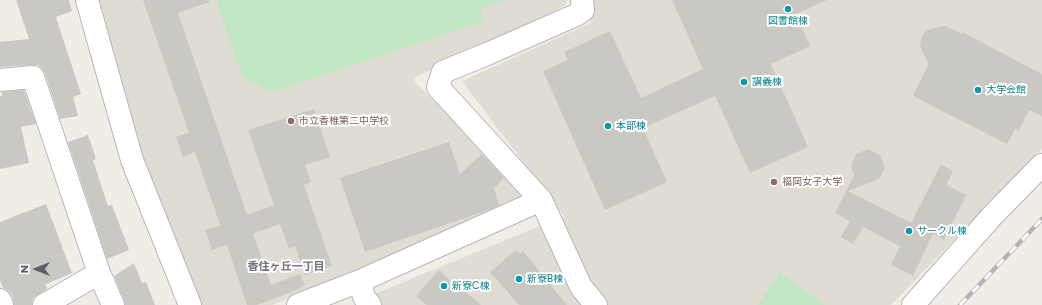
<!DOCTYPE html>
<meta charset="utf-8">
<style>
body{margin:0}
#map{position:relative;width:1042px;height:305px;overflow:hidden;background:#efede5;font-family:Poppins,sans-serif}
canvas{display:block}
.north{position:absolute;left:16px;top:249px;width:40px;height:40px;-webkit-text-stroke:3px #fff;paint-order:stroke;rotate:270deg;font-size:11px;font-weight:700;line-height:16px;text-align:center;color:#5d6066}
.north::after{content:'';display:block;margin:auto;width:14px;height:18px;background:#5d6066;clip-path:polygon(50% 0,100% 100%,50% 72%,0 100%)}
</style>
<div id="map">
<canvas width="1042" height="305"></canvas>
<div class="north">N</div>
</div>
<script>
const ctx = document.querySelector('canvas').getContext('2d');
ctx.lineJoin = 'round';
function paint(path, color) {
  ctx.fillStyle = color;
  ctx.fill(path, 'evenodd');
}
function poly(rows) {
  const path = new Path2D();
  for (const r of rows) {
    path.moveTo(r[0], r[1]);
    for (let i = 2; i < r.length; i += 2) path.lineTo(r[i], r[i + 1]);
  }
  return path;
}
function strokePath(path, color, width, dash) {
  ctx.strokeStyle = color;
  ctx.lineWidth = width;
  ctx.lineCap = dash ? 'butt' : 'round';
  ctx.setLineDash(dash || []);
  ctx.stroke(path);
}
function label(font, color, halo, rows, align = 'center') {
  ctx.font = font + ' Poppins,"Noto Sans JP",sans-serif';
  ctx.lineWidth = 4;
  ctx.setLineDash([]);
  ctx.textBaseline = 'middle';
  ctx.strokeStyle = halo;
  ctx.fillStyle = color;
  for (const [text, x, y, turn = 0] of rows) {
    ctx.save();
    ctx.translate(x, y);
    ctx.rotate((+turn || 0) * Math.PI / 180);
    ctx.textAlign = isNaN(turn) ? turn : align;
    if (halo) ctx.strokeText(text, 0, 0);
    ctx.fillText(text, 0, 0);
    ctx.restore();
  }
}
paint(poly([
 [92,0,566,0,566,5,414,78,415,82,533,198,272,305,202,305,140,159],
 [586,0,1042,0,1042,149,891,305,376,305,370,296,564,216,462,81,591,23]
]), '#dfdcd3');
paint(poly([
 [216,0,503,0,480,9,484,21,272,92,243,78],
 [780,273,825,305,758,305]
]), '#c1e7c2');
paint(poly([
 [16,0,69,0,72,11,56,17,81,94,73,97,78,116,60,119,45,73,42,69,38,65,32,65,0,67,0,42,29,39],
 [143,0,209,0,209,2,178,13,247,215,274,205,248,130,314,109,330,157,305,165,311,182,304,185,332,266,305,275,295,246,289,249,280,224,253,234,271,285,300,274,305,285,300,287,301,288,257,305,247,305,227,245,212,250,205,230,220,225,195,152,183,157,176,137,189,133],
 [672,0,827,0,796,14,810,46,771,64,808,147,750,173,715,96,643,128,667,182,605,210,543,71,568,60,564,52,610,31,641,98,703,69],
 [945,26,962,34,962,32,1042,74,1042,116,1029,110,1019,131,1015,129,1007,144,913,96,929,64,920,46,922,36,925,32,930,29],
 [24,90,36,124,21,127,29,163,0,169,0,96,2,96,2,92],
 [88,135,96,159,93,160,108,206,112,205,129,250,107,259,68,142],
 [449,142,460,174,482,154,504,178,494,188,499,205,486,211,365,252,340,178],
 [868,149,880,155,885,167,879,179,848,191,911,223,941,164,953,171,946,185,966,195,944,240,933,234,913,276,891,265,900,246,863,227,853,244,841,237,850,221,835,213,854,175,851,166,856,154],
 [46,204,72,273,46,284,47,289,33,298,32,305,14,305,12,295,8,290,3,288,0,280,0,222],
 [516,250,520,254,523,251,567,305,519,305,490,272],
 [134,263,142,283,146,282,155,305,125,305,124,300,114,276],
 [439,270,454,284,455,283,481,305,427,305,416,296]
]), '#cac8c2');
const minor = poly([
 [87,0,132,160,190,305],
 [582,0,583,10,576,15,487,54,443,72,438,87,541,200,581,287,596,305],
 [0,80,33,77,99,273,113,305],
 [360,281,364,297,370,305],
 [0,300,2,305],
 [44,305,99,273],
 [298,305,360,281,541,200],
 [913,305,993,215,1042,165]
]);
strokePath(minor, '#b5b7bc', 24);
strokePath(minor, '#fff', 22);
const rail = poly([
 [960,305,1042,219]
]);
strokePath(rail, '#b4b4b6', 4.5);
strokePath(rail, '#fff', 3, [9]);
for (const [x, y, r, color] of [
 [788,9,4,"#0f9aa8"],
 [744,82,4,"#0f9aa8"],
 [978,90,4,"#0f9aa8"],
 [291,121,4,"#8d6e63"],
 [608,126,4,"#0f9aa8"],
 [774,182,4,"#8d6e63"],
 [909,231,4,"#0f9aa8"],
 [519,279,4,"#0f9aa8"],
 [444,286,4,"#0f9aa8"]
]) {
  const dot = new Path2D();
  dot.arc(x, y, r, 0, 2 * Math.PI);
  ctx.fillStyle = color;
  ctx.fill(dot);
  strokePath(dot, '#fff', 1.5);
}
label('10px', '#0d838f', '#fff', [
 ["図書館棟",788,21,"center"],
 ["講義棟",752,82],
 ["大学会館",986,90],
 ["本部棟",616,126],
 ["サークル棟",917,231],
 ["新寮B棟",527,279],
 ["新寮C棟",452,286]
], 'left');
label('10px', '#785e54', '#fff', [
 ["市立香椎第二中学校",299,121],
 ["福岡女子大学",782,182]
], 'left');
label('bold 11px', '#6e7278', '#fff', [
 ["香住ヶ丘一丁目",286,267]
]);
</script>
